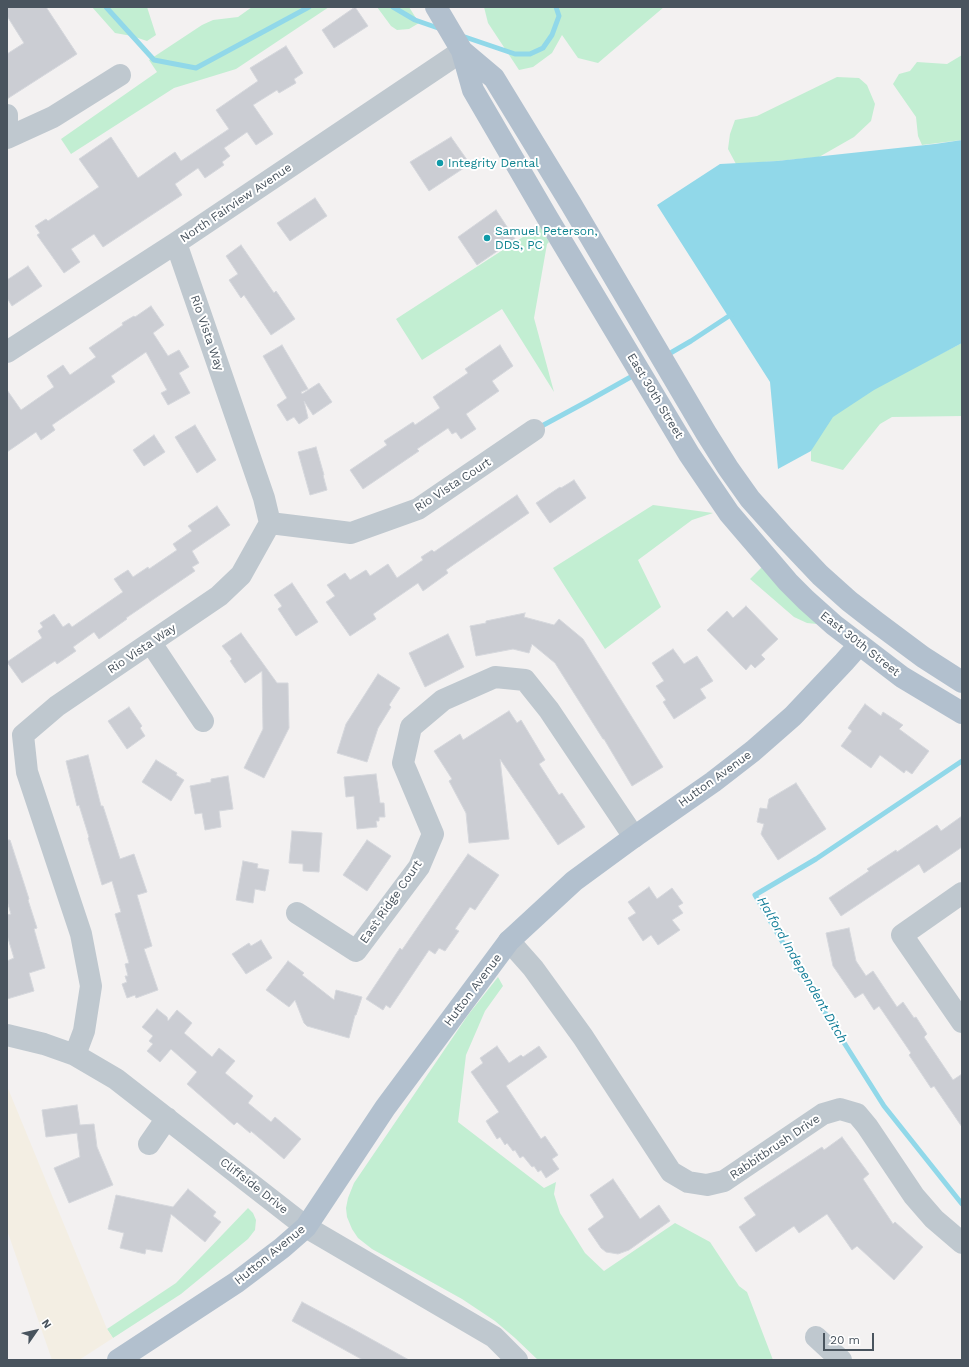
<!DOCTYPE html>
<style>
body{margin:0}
#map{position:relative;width:969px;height:1367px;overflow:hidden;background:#f3f1f1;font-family:"Work Sans",sans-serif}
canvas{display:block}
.frame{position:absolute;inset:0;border:8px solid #49545e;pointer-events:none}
.north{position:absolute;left:16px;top:1311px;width:40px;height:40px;-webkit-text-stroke:3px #fff;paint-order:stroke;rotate:56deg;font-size:11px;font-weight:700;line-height:16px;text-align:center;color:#49545e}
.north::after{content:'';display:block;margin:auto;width:14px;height:18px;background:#49545e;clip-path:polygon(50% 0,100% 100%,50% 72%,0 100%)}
.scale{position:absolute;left:823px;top:1333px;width:51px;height:18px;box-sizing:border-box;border:2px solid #49545e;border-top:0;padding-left:5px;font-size:12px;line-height:14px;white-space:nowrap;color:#49545e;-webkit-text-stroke:3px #fff;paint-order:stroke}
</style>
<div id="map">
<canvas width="969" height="1367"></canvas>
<div class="frame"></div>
<div class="north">N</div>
<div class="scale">20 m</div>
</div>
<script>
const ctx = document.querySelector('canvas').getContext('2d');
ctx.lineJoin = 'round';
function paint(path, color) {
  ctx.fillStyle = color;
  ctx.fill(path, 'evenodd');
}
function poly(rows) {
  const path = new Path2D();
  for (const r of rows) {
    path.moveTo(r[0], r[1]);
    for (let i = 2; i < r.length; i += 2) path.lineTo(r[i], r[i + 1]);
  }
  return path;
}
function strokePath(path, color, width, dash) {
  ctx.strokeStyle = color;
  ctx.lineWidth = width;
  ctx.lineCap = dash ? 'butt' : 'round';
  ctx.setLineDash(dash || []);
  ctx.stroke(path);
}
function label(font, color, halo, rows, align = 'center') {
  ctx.font = font + ' "Work Sans",sans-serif';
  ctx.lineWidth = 4;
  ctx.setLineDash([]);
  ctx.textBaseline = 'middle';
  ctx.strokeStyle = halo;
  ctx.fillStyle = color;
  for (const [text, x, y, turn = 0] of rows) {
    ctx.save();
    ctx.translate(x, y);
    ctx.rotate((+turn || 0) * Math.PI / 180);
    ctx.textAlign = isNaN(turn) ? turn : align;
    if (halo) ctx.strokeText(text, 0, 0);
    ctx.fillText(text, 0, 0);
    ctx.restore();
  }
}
paint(poly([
 [92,7,147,7,156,35,147,41,132,36,115,33],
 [252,7,329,7,236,69,174,88,71,154,61,139,157,72,149,60,202,25,213,20,238,17],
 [377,7,409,7,419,23,409,29,397,30,391,26],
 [484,7,664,7,598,63,578,58,562,35,552,53,533,67,519,70,488,23],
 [962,55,962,140,922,145,918,136,916,117,893,84,899,74,910,71,917,62,947,64],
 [837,77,859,78,867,85,875,104,871,121,854,137,819,157,777,161,736,164,728,149,730,134,735,120,757,116],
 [540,226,549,242,547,244,534,318,554,392,502,309,422,360,396,319],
 [962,343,962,416,892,417,880,424,843,470,811,461,811,451,827,401,921,364],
 [653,505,713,513,692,520,638,560,661,607,605,649,553,568],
 [762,567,817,624,807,623,794,617,750,579],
 [498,977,503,986,485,1011,466,1055,458,1122,544,1188,556,1182,554,1194,560,1213,585,1253,604,1271,675,1223,710,1242,739,1286,747,1292,773,1360,538,1360,515,1338,495,1321,462,1299,372,1249,358,1238,352,1229,347,1217,346,1208,348,1198,354,1183,468,1015],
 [248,1208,253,1213,256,1220,255,1230,248,1239,181,1294,113,1338,107,1329,176,1283]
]), '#c2eed2');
paint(poly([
 [7,1086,107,1329,113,1338,79,1360,52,1360,7,1230]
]), '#f3eee3');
paint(poly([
 [962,140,962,343,874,390,833,417,811,451,778,469,770,382,657,205,720,164,777,161,935,144]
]), '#91d8e9');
strokePath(poly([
 [106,7,154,60,196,68,309,7],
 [393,7,415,20,441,29],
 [462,36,515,54,530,54,543,48,552,35,559,16,556,7],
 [667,355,691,341,732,314],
 [538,428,588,401,636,374],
 [962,761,816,859,755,895,807,984,884,1106,962,1204]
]), '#91d8e9', 5);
const building = poly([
 [7,7,46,7,77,54,7,99,7,54,24,43,7,16,7,7],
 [355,7,368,26,334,48,322,30,355,7],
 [286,46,303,73,294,79,296,83,279,93,277,90,253,105,273,134,256,145,247,132,224,148,230,156,222,162,224,165,205,178,198,168,175,184,182,195,103,247,94,234,71,249,80,262,64,273,37,235,40,233,35,226,46,219,48,221,99,187,79,159,111,137,138,178,175,152,181,161,229,129,216,110,258,81,250,68,286,46],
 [451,137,470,164,429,191,410,162,451,137],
 [315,198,327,216,290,241,277,223,315,198],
 [496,210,515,239,477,265,458,237,496,210],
 [241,245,274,293,276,291,295,319,271,335,244,295,241,298,229,280,238,274,226,256,241,245],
 [28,266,42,286,12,306,7,298,7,280,28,266],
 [151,306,164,325,153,333,168,356,179,350,189,367,179,373,190,393,168,405,161,393,167,390,146,352,111,376,115,382,52,425,55,430,41,440,36,432,7,452,7,390,21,410,54,387,47,376,63,365,70,375,96,357,89,348,123,325,122,323,134,316,135,317,151,306],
 [282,345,308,389,301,392,302,394,319,383,332,402,313,415,304,401,308,418,299,424,294,417,287,421,277,405,287,398,263,356,282,345],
 [500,345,513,366,492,381,499,391,466,414,476,429,461,439,456,432,452,434,448,428,417,449,419,451,363,489,350,470,387,445,384,441,413,422,415,425,440,408,433,397,468,373,465,369,500,345],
 [195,425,216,460,197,473,175,437,195,425],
 [154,435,165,452,144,466,133,450,154,435],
 [316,447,324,475,323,475,327,490,310,495,298,452,316,447],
 [574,480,586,498,550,523,536,503,560,487,561,488,574,480],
 [517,495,529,513,453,565,446,570,448,573,423,591,418,583,373,614,376,619,350,636,326,602,335,596,327,585,345,573,350,580,366,570,370,576,388,564,397,578,423,560,421,557,432,550,434,552,517,495],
 [217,506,230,525,192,551,199,563,192,567,195,571,126,618,127,619,99,639,94,632,73,647,76,651,57,664,55,661,22,683,7,662,42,638,38,631,43,627,40,623,54,614,63,627,69,623,72,627,123,592,114,579,128,570,133,577,148,567,149,569,177,550,173,544,192,531,188,526,217,506],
 [292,583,318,622,296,636,278,609,282,606,274,595,292,583],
 [746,606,778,639,761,655,765,659,755,668,751,664,746,670,707,630,727,611,733,618,746,606],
 [525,613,524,617,554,625,559,619,583,639,663,767,632,786,604,739,603,739,555,663,532,644,529,653,513,649,476,656,470,626,486,623,486,621,525,613],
 [241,633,277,683,288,683,289,728,264,778,244,768,263,729,262,671,245,683,230,661,232,659,222,646,241,633],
 [448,634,464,667,425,687,409,653,448,634],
 [673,649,684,664,697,656,713,681,700,689,706,698,674,719,663,702,666,700,656,686,664,681,652,663,673,649],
 [378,674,400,688,389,705,391,707,378,728,367,762,337,753,346,724,378,674],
 [865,704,881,716,883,712,903,725,899,729,929,751,912,774,906,770,904,773,880,755,871,768,841,746,852,731,848,728,865,704],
 [129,707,142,726,140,728,145,736,127,749,108,721,129,707],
 [509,711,517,723,521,720,545,760,539,764,559,795,562,793,585,827,558,845,500,759,509,839,469,843,466,813,449,781,452,779,434,751,460,734,463,740,509,711],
 [88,755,101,806,103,806,120,859,134,854,147,892,137,895,152,946,144,949,158,990,136,998,135,995,127,998,122,984,127,982,125,976,128,976,125,964,129,963,115,914,121,912,112,881,102,885,88,838,89,837,79,805,77,806,66,761,88,755],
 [156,760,177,773,176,775,184,780,171,801,142,782,156,760],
 [376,774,380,803,384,803,385,817,379,817,379,821,376,821,377,827,357,829,354,796,346,797,344,777,376,774],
 [228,776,233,809,219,811,221,827,205,830,202,813,195,814,190,786,211,782,211,779,228,776],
 [796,783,826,829,778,860,761,834,764,824,757,822,760,808,767,809,769,799,796,783],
 [962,816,962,847,924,873,919,864,841,916,829,898,869,871,867,869,896,850,897,852,937,825,941,831,962,816],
 [292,831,322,833,319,872,303,871,303,864,289,863,292,831],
 [7,840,10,840,29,899,28,900,37,928,34,929,45,968,29,973,34,991,7,999,7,961,14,958,7,935,7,915,11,914,7,901,7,840],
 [367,840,391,856,367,891,343,875,367,840],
 [468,854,499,875,475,910,470,907,455,929,459,931,445,951,439,948,435,954,429,950,390,1008,386,1005,383,1010,366,999,400,948,402,950,468,854],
 [243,861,258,864,257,868,269,870,265,891,255,889,253,903,236,900,243,861],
 [649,887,657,899,672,888,683,903,678,906,683,913,672,920,680,930,658,945,651,935,643,941,628,918,636,913,628,902,649,887],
 [849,928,856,961,866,976,873,971,897,1007,903,1002,914,1018,916,1017,927,1034,924,1037,953,1080,962,1074,962,1127,934,1086,931,1088,909,1055,911,1053,879,1006,874,1010,863,993,855,998,833,966,826,933,849,928],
 [261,940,272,958,246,974,232,954,249,943,251,946,261,940],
 [288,961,304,973,302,975,334,1000,336,990,362,997,356,1015,355,1015,349,1038,307,1026,304,1023,295,1000,289,1007,266,990,288,961],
 [157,1009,167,1017,168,1021,177,1010,192,1023,184,1033,212,1057,219,1048,235,1061,225,1073,253,1096,248,1103,271,1122,275,1117,301,1139,284,1159,251,1131,250,1133,237,1122,234,1125,187,1084,197,1072,171,1049,160,1062,147,1051,153,1044,149,1041,153,1036,142,1027,157,1009],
 [497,1046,509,1063,521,1055,523,1057,539,1046,547,1057,506,1086,541,1139,545,1136,558,1155,552,1159,559,1169,546,1178,541,1170,538,1172,534,1166,532,1167,523,1156,520,1158,515,1150,513,1151,507,1143,505,1145,500,1137,497,1139,486,1121,499,1112,471,1072,483,1063,480,1058,497,1046],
 [77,1105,80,1125,94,1124,97,1147,113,1185,69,1203,54,1168,80,1157,77,1133,46,1137,42,1110,77,1105],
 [842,1137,869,1174,863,1179,893,1224,895,1222,923,1247,894,1280,857,1246,852,1250,827,1214,799,1233,794,1226,756,1252,739,1227,756,1215,744,1198,822,1147,824,1150,842,1137],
 [613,1179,640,1219,659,1205,670,1221,629,1250,618,1254,606,1252,601,1248,588,1229,604,1217,590,1195,613,1179],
 [188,1189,216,1212,213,1216,221,1222,205,1242,171,1214,162,1252,146,1249,145,1254,120,1248,124,1233,108,1229,116,1195,173,1207,188,1189],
 [302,1302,353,1329,409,1360,363,1360,292,1321,302,1302]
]);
paint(building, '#cbcdd3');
strokePath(building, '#d5d7dc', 1);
strokePath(poly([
 [7,115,7,120],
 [7,138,53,117,120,75],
 [7,352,176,243,462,51],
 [270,523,351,533,418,509,534,430],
 [151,643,203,721],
 [962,893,902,935,962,1022],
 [297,913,356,951,419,867,433,834,403,763,411,727,443,700,495,677,525,680,549,710,634,837],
 [509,941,533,968,583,1037,671,1172,688,1182,707,1185,724,1181,823,1114,840,1109,857,1114,867,1126,914,1196,934,1219,962,1243],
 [7,1035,44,1044,75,1055,116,1079,306,1227,494,1337,517,1360],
 [75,1055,84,1031,91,986,81,934,27,772,23,735,57,706,219,596,241,575,270,523,264,498,176,243],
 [149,1144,167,1118],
 [816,1337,841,1360]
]), '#bfc8cf', 22);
strokePath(poly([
 [436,7,462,51,473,90,547,217,689,454,729,513,788,582,806,600,834,625,902,677,962,713],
 [462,51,494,78,571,204,706,433,728,468,750,499,784,537,820,575,849,601,876,622,923,657,962,682],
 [118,1360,237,1282,282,1248,306,1227,385,1108,509,941,574,881,634,837,713,782,753,751,793,716,844,662,859,645]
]), '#b2c0ce', 22);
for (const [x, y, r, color] of [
 [440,163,4,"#0f9aa8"],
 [487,238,4,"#0f9aa8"]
]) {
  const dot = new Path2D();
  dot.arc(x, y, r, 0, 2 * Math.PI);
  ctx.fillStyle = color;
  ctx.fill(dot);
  strokePath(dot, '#fff', 1.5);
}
label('12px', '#0d838f', '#fff', [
 ["Integrity Dental",448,163],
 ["Samuel Peterson,",495,231],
 ["DDS, PC",495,245]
], 'left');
label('12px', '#49545e', '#fff', [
 ["North Fairview Avenue",236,203,-34],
 ["Rio Vista Way",207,333,71],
 ["East 30th Street",655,396,59],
 ["Rio Vista Court",453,485,-33],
 ["East 30th Street",860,644,38],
 ["Rio Vista Way",142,649,-34],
 ["Hutton Avenue",715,779,-36],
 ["East Ridge Court",391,902,-55],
 ["Hutton Avenue",473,990,-53],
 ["Rabbitbrush Drive",775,1147,-34],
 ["Cliffside Drive",254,1186,38],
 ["Hutton Avenue",270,1255,-39]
]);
label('italic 13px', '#137e98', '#fff', [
 ["Halford Independent Ditch",802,970,60]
]);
</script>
